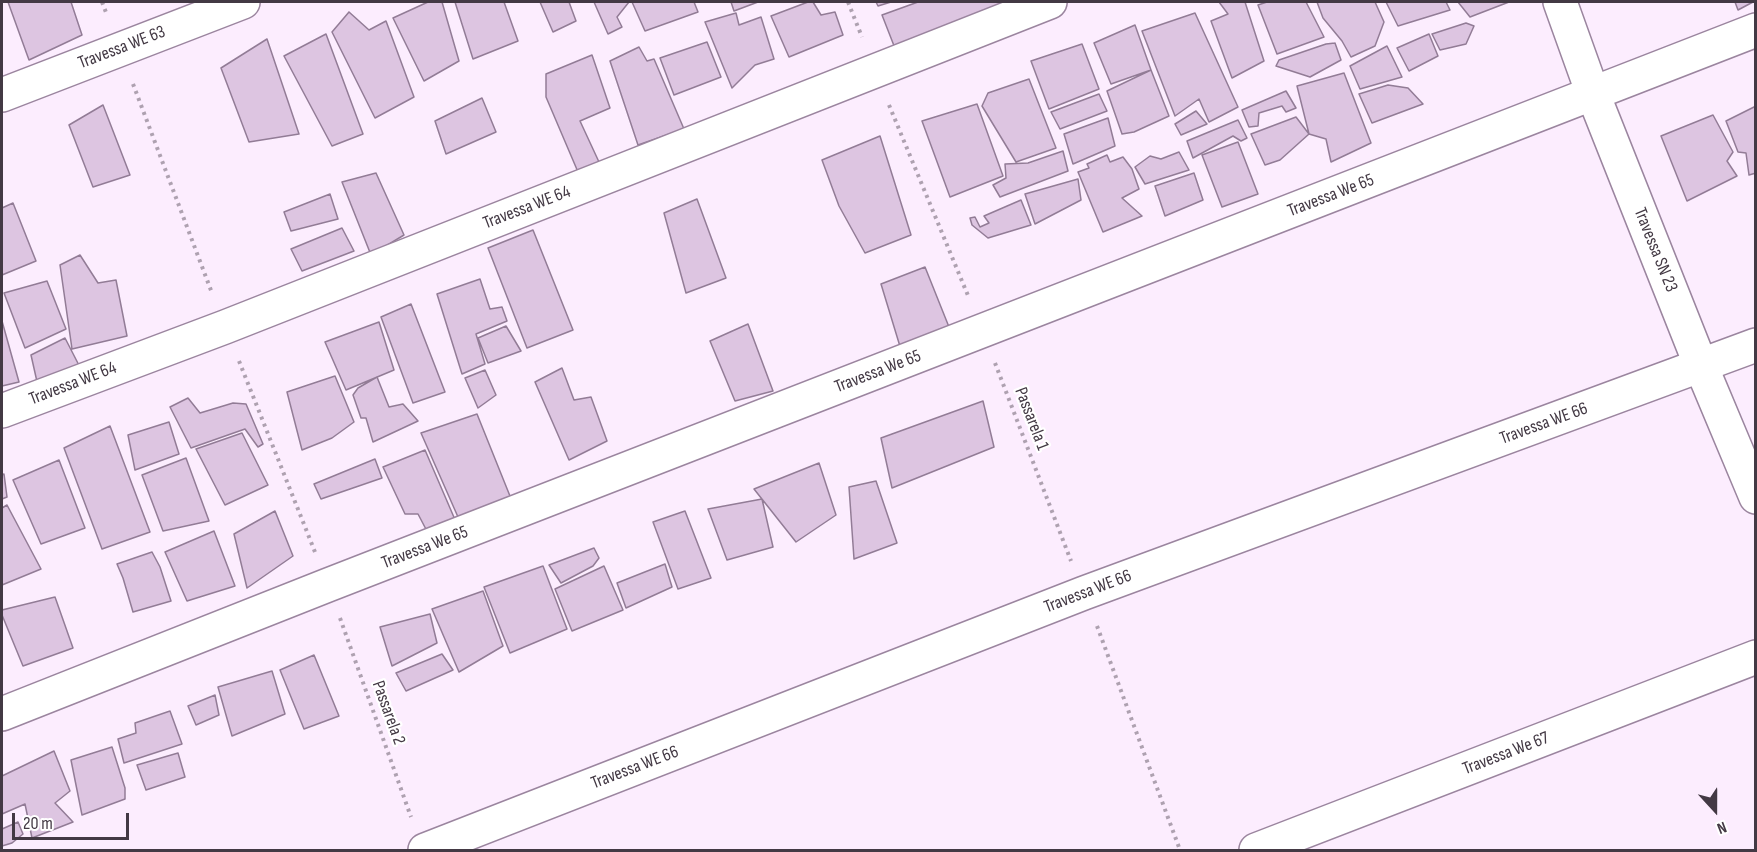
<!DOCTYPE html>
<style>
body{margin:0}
#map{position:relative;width:1757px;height:852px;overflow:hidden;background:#fcedfe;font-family:"Sofia Sans Condensed",sans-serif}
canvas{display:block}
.frame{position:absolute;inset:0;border:3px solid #433944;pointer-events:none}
.north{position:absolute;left:1685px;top:780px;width:60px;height:60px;-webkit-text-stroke:4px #fff;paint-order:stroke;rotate:159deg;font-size:16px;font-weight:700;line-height:24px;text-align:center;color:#433944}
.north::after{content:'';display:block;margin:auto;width:21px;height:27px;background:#433944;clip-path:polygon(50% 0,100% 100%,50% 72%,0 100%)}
.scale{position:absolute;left:12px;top:813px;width:117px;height:27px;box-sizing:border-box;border:3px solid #433944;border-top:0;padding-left:8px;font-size:18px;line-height:21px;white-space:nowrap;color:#433944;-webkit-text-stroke:4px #fff;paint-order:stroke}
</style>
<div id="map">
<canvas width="1757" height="852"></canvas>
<div class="frame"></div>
<div class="north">N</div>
<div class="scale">20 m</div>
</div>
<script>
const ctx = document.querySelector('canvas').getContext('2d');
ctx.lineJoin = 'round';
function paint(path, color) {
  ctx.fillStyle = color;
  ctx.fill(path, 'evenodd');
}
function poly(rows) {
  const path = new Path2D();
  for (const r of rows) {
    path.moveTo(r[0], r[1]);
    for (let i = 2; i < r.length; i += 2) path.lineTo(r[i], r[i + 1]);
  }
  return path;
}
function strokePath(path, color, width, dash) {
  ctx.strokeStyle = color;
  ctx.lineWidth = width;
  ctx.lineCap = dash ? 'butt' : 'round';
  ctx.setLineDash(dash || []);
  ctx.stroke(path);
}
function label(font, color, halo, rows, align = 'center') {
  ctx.font = font + ' "Sofia Sans Condensed",sans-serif';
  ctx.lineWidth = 4.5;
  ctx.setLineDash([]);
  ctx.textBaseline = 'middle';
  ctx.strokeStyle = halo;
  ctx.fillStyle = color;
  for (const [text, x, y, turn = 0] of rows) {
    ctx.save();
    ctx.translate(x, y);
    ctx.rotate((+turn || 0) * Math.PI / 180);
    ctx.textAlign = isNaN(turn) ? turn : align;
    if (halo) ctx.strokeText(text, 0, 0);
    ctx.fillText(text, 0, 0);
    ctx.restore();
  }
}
const building = poly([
 [8,2,71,2,82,35,29,60,8,2],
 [428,2,442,2,459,61,424,81,393,18,428,2],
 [455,2,504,2,518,41,473,59,455,2],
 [540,2,569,2,576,21,553,32,540,2],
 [594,2,629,2,617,17,622,27,608,34,594,2],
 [632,2,694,2,698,12,645,31,632,2],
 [731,2,758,2,734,11,731,2],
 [808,2,813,2,821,15,835,12,843,35,789,57,771,16,808,2],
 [876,2,891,2,878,6,876,2],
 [918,2,1003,2,1005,9,898,56,882,15,918,2],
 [1219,2,1245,2,1264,61,1232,78,1211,21,1228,14,1219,2],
 [1267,2,1306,2,1324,37,1277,54,1258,5,1267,2],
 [1317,2,1375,2,1384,22,1375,46,1351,57,1342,41,1323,18,1317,2],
 [1386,2,1446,2,1450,10,1398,26,1386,2],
 [1458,2,1509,2,1470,17,1458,2],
 [1735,2,1753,2,1738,10,1735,2],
 [349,12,369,30,386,21,414,97,375,118,332,32,349,12],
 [736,13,739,25,761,17,774,59,755,65,732,88,705,22,736,13],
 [1195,13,1238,107,1209,122,1199,99,1175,116,1142,31,1195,13],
 [1466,23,1474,26,1466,44,1440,50,1432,34,1466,23],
 [1135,25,1151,70,1111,84,1094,43,1135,25],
 [326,34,363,134,332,146,284,56,326,34],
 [1429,34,1438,56,1409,71,1397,48,1429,34],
 [267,39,299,134,249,142,221,68,267,39],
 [707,42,721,77,674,95,660,58,707,42],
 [1335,43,1341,60,1310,77,1276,66,1279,60,1326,44,1335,43],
 [1082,44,1099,89,1049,109,1031,61,1082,44],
 [1387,46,1402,77,1360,89,1350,66,1387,46],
 [639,47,647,61,654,59,684,129,638,145,610,61,639,47],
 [592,55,610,108,580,121,599,162,578,172,546,97,546,74,592,55],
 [1151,70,1169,116,1134,132,1122,134,1107,91,1151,70],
 [1344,73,1371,143,1331,162,1326,139,1309,134,1297,86,1344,73],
 [1029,79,1056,148,1016,162,982,106,988,93,1029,79],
 [1388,85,1408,88,1423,104,1372,123,1359,94,1388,85],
 [1286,91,1296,108,1286,112,1282,106,1259,113,1258,126,1249,127,1242,110,1286,91],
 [1099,94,1107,111,1060,129,1051,112,1099,94],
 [482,98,496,132,446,154,435,121,482,98],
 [977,104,1003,176,950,197,922,121,977,104],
 [103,105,130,175,93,187,69,125,103,105],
 [1756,106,1756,173,1749,175,1746,153,1738,152,1726,121,1756,106],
 [1196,111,1207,124,1181,135,1175,124,1196,111],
 [1713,115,1733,152,1727,161,1737,176,1687,201,1661,136,1713,115],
 [1296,117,1309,134,1280,160,1265,165,1251,134,1296,117],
 [1108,118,1115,146,1073,164,1064,134,1108,118],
 [1238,120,1247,138,1241,141,1233,136,1193,158,1187,141,1238,120],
 [880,136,911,235,865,253,839,206,822,160,880,136],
 [1238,142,1258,194,1222,207,1202,155,1238,142],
 [1063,151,1068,171,1000,197,993,185,1006,178,1005,164,1028,163,1063,151],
 [1179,152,1189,170,1145,184,1135,167,1150,156,1161,159,1179,152],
 [1107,155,1110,162,1123,157,1132,169,1139,189,1122,198,1142,216,1103,232,1078,172,1089,168,1087,164,1107,155],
 [376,173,404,235,371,255,342,182,376,173],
 [1194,173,1203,200,1165,216,1155,186,1194,173],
 [1078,179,1081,200,1035,224,1025,194,1078,179],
 [330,194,338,219,291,231,284,212,330,194],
 [697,199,726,278,686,293,664,213,697,199],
 [1021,200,1031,225,988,238,972,225,970,218,975,217,980,227,989,223,984,216,1021,200],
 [13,203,36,261,2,275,2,208,13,203],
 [342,228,354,251,302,271,291,249,342,228],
 [533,230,573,330,527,348,488,248,533,230],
 [80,255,98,283,116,280,127,336,72,349,60,265,80,255],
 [925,267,951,332,902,353,881,284,925,267],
 [480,279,490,309,502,307,507,321,476,334,485,364,462,374,437,294,480,279],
 [47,281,66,329,25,348,4,293,47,281],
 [411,304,445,392,413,403,381,317,411,304],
 [2,321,19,382,2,386,2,321],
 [379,322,394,370,346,390,325,342,379,322],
 [748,324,773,391,735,401,710,341,748,324],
 [506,326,521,351,488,363,478,338,506,326],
 [65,338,85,377,40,395,31,355,65,338],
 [562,368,574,400,591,397,607,441,569,460,535,382,562,368],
 [485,370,496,395,478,408,465,378,485,370],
 [335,376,354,422,332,438,302,450,287,392,335,376],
 [377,377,389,407,403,404,418,421,373,442,366,418,361,418,353,395,358,388,377,377],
 [188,398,200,413,233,403,246,404,263,444,258,447,245,429,191,448,170,407,188,398],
 [983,401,994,447,892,488,881,438,983,401],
 [477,414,516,511,482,524,458,517,421,433,477,414],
 [169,422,179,454,135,470,128,435,169,422],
 [110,426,150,532,102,549,64,448,110,426],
 [242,433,268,485,225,505,196,449,242,433],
 [425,450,456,522,429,535,418,514,405,514,383,467,425,450],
 [186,458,209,521,163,531,142,475,186,458],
 [375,459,382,478,321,499,314,484,375,459],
 [59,460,85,528,41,544,13,480,59,460],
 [819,463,836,515,796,542,754,489,819,463],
 [4,474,7,497,2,499,2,475,4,474],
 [876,481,897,543,854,559,849,487,876,481],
 [762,499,773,547,727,560,708,509,762,499],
 [7,505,41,569,2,585,2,508,7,505],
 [275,511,293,556,247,588,234,534,275,511],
 [685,511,711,578,678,589,653,522,685,511],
 [214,531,235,586,187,601,165,552,214,531],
 [594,548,599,558,593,566,561,583,549,565,594,548],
 [152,552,160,567,171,601,133,612,123,578,117,564,152,552],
 [665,564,672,587,626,608,617,583,665,564],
 [543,566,567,629,510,653,484,587,543,566],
 [604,566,623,610,572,631,555,589,604,566],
 [483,591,503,646,459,672,432,609,483,591],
 [55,597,73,648,23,666,2,615,2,610,55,597],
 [430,614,437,643,392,666,380,627,430,614],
 [442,654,453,670,406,691,396,673,442,654],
 [314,655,339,716,304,729,280,670,314,655],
 [272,671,285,714,232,736,218,687,272,671],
 [215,695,219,715,196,725,188,706,215,695],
 [170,711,182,744,124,763,118,739,136,733,135,723,170,711],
 [112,747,125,788,125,799,82,815,71,760,112,747],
 [54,751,70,791,55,803,73,822,32,838,25,804,2,814,2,776,54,751],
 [178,753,185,777,146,790,137,765,178,753],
 [18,822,23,834,12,843,2,846,2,829,18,822]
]);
paint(building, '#ddc5e1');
strokePath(building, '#927c96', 1.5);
const street = poly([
 [2,95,243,2],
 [2,411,225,327,1050,2],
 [2,714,328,585,1756,30],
 [425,850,1084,593,1756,345],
 [1256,850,1756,657]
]);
const secondary = poly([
 [1560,2,1593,94,1701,366,1756,497]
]);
strokePath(street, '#9b859f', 36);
strokePath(secondary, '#9b859f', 36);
strokePath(poly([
 [102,2,107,15],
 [848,2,862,37],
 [133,84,212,293],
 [889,105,969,298],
 [239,361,315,552],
 [995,363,1071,561],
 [340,618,411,817],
 [1097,626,1180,850]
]), '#aea1b0', 4, [3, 4.5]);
strokePath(street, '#fff', 33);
strokePath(secondary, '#fff', 33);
label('18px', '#433944', '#fff', [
 ["Travessa WE 63",122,48,-21],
 ["Travessa We 65",1331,196,-21],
 ["Travessa WE 64",527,208,-21],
 ["Travessa SN 23",1655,250,68],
 ["Travessa We 65",878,372,-21],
 ["Travessa WE 64",73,384,-21],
 ["Passarela 1",1031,419,69],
 ["Travessa WE 66",1544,424,-20],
 ["Travessa We 65",425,548,-21],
 ["Travessa WE 66",1088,592,-21],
 ["Passarela 2",388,713,70],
 ["Travessa We 67",1506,754,-21],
 ["Travessa WE 66",635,768,-21]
]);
</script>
